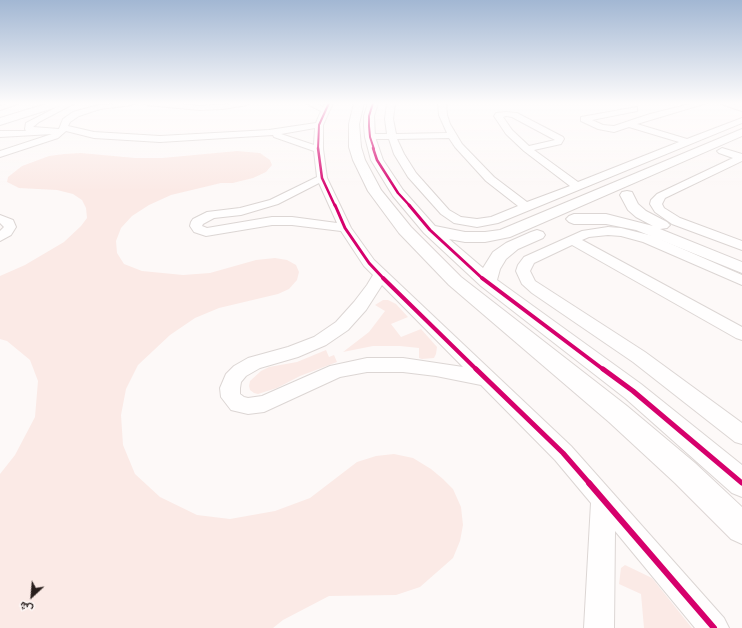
<!DOCTYPE html>
<meta charset="utf-8">
<style>
body{margin:0}
#map{position:relative;width:742px;height:628px;overflow:hidden;background:#fdf9f8;font-family:Roboto,Vazirmatn,sans-serif}
canvas{display:block}
.north{position:absolute;left:12px;top:576px;width:40px;height:40px;-webkit-text-stroke:3px #fef8f7;paint-order:stroke;rotate:206deg;font-size:11px;font-weight:700;line-height:16px;text-align:center;color:#281e1c}
.north::after{content:'';display:block;margin:auto;width:14px;height:18px;background:#281e1c;clip-path:polygon(50% 0,100% 100%,50% 72%,0 100%)}
</style>
<div id="map">
<canvas width="742" height="628"></canvas>
<div class="north">ش</div>
</div>
<script>
const ctx = document.querySelector('canvas').getContext('2d');
ctx.lineJoin = 'round';
function paint(path, color) {
  ctx.fillStyle = color;
  ctx.fill(path, 'evenodd');
}
function poly(rows) {
  const path = new Path2D();
  for (const r of rows) {
    path.moveTo(r[0], r[1]);
    for (let i = 2; i < r.length; i += 2) path.lineTo(r[i], r[i + 1]);
  }
  return path;
}
function strokePath(path, color, width, dash) {
  ctx.strokeStyle = color;
  ctx.lineWidth = width;
  ctx.lineCap = dash ? 'butt' : 'round';
  ctx.setLineDash(dash || []);
  ctx.stroke(path);
}
paint(poly([
 [237,151,260,153,270,160,272,165,266,172,253,178,233,183,221,183,171,195,149,205,132,216,121,228,116,241,117,253,124,264,142,271,183,275,210,273,256,260,275,258,287,260,296,265,299,272,297,280,289,289,278,294,219,308,195,318,170,335,138,365,126,389,121,415,123,445,135,474,160,497,197,515,230,519,275,511,310,498,357,462,376,456,394,454,413,458,431,469,443,479,453,489,461,507,463,525,460,541,453,558,420,587,396,595,329,596,283,620,273,628,0,628,0,474,15,455,35,417,38,381,30,360,7,341,0,339,0,276,25,265,64,242,81,226,87,218,86,208,82,200,73,194,57,190,19,188,7,182,8,177,22,166,49,156,64,154,81,153,135,158,162,158],
 [383,300,388,300,396,304,408,317,391,324,401,337,421,329,437,347,436,354,434,358,422,359,419,358,419,348,400,346,373,346,343,352,369,332,385,311,375,305],
 [326,350,329,357,334,355,337,362,300,376,277,388,258,394,254,393,250,390,249,386,250,381,261,371,269,367,297,362],
 [625,565,652,578,692,628,644,628,641,594,619,584,621,568]
]), '#fbeae6');
const minor = poly([
 [9,103,21,103,0,110,0,106,9,103],
 [65,103,75,103,39,122,33,127,59,129,63,119,73,112,99,105,136,103,132,105,100,109,79,116,70,122,68,126,94,132,160,136,269,130,316,123,321,111,305,103,315,103,323,107,325,103,333,103,323,125,323,149,327,178,351,228,374,260,571,446,724,618,729,628,695,628,615,531,614,628,584,628,591,503,555,460,481,385,436,376,403,372,367,372,340,377,264,412,248,414,231,410,221,397,220,388,226,374,234,366,248,358,288,347,314,337,336,322,354,302,367,285,373,275,364,266,341,231,292,225,272,225,206,236,194,232,190,226,191,222,193,219,207,212,240,208,270,200,317,177,314,151,274,137,273,135,160,142,94,138,66,131,58,138,0,157,0,151,52,134,0,137,0,131,26,131,25,129,26,123,65,103],
 [315,128,314,145,281,134,315,128],
 [319,183,337,223,292,217,272,217,207,228,202,226,203,224,214,218,241,215,278,204,319,183],
 [382,285,463,367,403,358,367,358,330,366,262,396,248,398,244,397,240,394,240,388,241,382,246,376,260,368,298,357,326,345,348,330,366,310,382,285],
 [143,103,170,103,199,106,248,103,247,105,223,109,199,110,147,105,143,103],
 [387,103,395,103,393,119,396,134,447,133,439,115,438,103,446,103,447,115,450,124,462,144,494,177,527,202,570,186,524,151,506,134,494,116,496,113,506,112,517,113,563,137,564,139,561,144,534,150,578,182,679,142,629,127,614,132,598,129,581,121,581,117,637,107,637,111,592,120,603,125,614,126,650,114,694,103,707,103,637,124,687,139,742,118,742,123,498,223,477,227,454,223,441,214,408,177,394,154,389,139,367,139,366,137,370,134,387,134,385,119,387,103],
 [506,116,512,117,555,140,529,146,512,130,503,117,506,116],
 [449,138,455,147,486,181,518,206,491,217,477,219,461,217,449,210,416,173,404,154,397,139,449,138],
 [718,103,730,103,742,107,742,111,718,103],
 [722,148,742,154,742,161,665,198,662,204,664,208,680,218,742,241,742,250,672,224,655,212,650,204,651,200,657,194,733,158,719,153,717,151,722,148],
 [0,215,13,220,16,227,11,235,0,241,0,231,4,227,0,223,0,215],
 [608,227,621,228,653,236,742,275,742,285,643,242,621,236,608,235,589,237,582,240,742,327,742,340,736,338,572,245,534,263,530,271,535,281,645,352,742,423,742,444,735,442,633,362,532,293,522,284,516,271,518,265,524,257,582,231,608,227]
]);
const tertiary = poly([
 [354,103,364,103,359,124,361,147,365,160,381,190,411,227,461,277,627,406,695,463,742,507,742,544,731,539,675,483,609,422,449,285,399,233,368,191,353,160,349,147,349,124,354,103],
 [368,103,378,103,374,116,375,137,383,160,403,190,435,226,465,232,485,232,500,230,742,129,742,136,510,237,485,242,465,242,449,239,483,268,493,252,506,243,531,232,537,230,543,232,545,235,543,238,518,249,506,259,500,269,497,280,641,384,742,465,742,497,732,493,625,398,481,286,424,233,393,196,371,160,365,137,364,126,364,116,368,103],
 [734,103,742,103,742,107,736,105,734,103],
 [627,191,632,192,638,204,646,211,667,222,670,225,667,228,660,229,742,262,742,273,636,230,606,224,574,224,569,222,566,219,569,216,574,214,606,214,653,226,636,217,628,210,620,195,622,192,627,191]
]);
const secondary = poly([
 [49,103,64,103,63,105,0,125,0,118,49,103]
]);
strokePath(minor, '#dcd6d4', 2);
strokePath(tertiary, '#dcd6d4', 2);
strokePath(secondary, '#dcd6d4', 2);
paint(minor, '#fffefe');
paint(tertiary, '#fffefe');
paint(secondary, '#fffefe');
strokePath(poly([
 [373,103,369,116,369,126,370,137,374,149],
 [318,149,319,125,329,103]
]), '#d6006c', 2);
strokePath(poly([
 [318,148,322,178,335,206],
 [373,148,377,160,398,193,410,206]
]), '#d6006c', 2.5);
strokePath(poly([
 [335,205,345,228,369,263,384,279],
 [409,205,430,230,483,279]
]), '#d6006c', 3);
strokePath(poly([
 [383,278,477,370],
 [482,278,604,370]
]), '#d6006c', 4);
strokePath(poly([
 [476,369,563,453,590,484],
 [603,369,633,391,742,483]
]), '#d6006c', 5);
strokePath(poly([
 [589,483,714,628]
]), '#d6006c', 6);
const sky = ctx.createLinearGradient(0, 0, 0, 191);
sky.addColorStop(0, '#a2b7d3');
sky.addColorStop(0.54, '#fefcfc');
sky.addColorStop(1, '#fefcfc00');
ctx.fillStyle = sky;
ctx.fillRect(0, 0, 742, 191);
</script>
